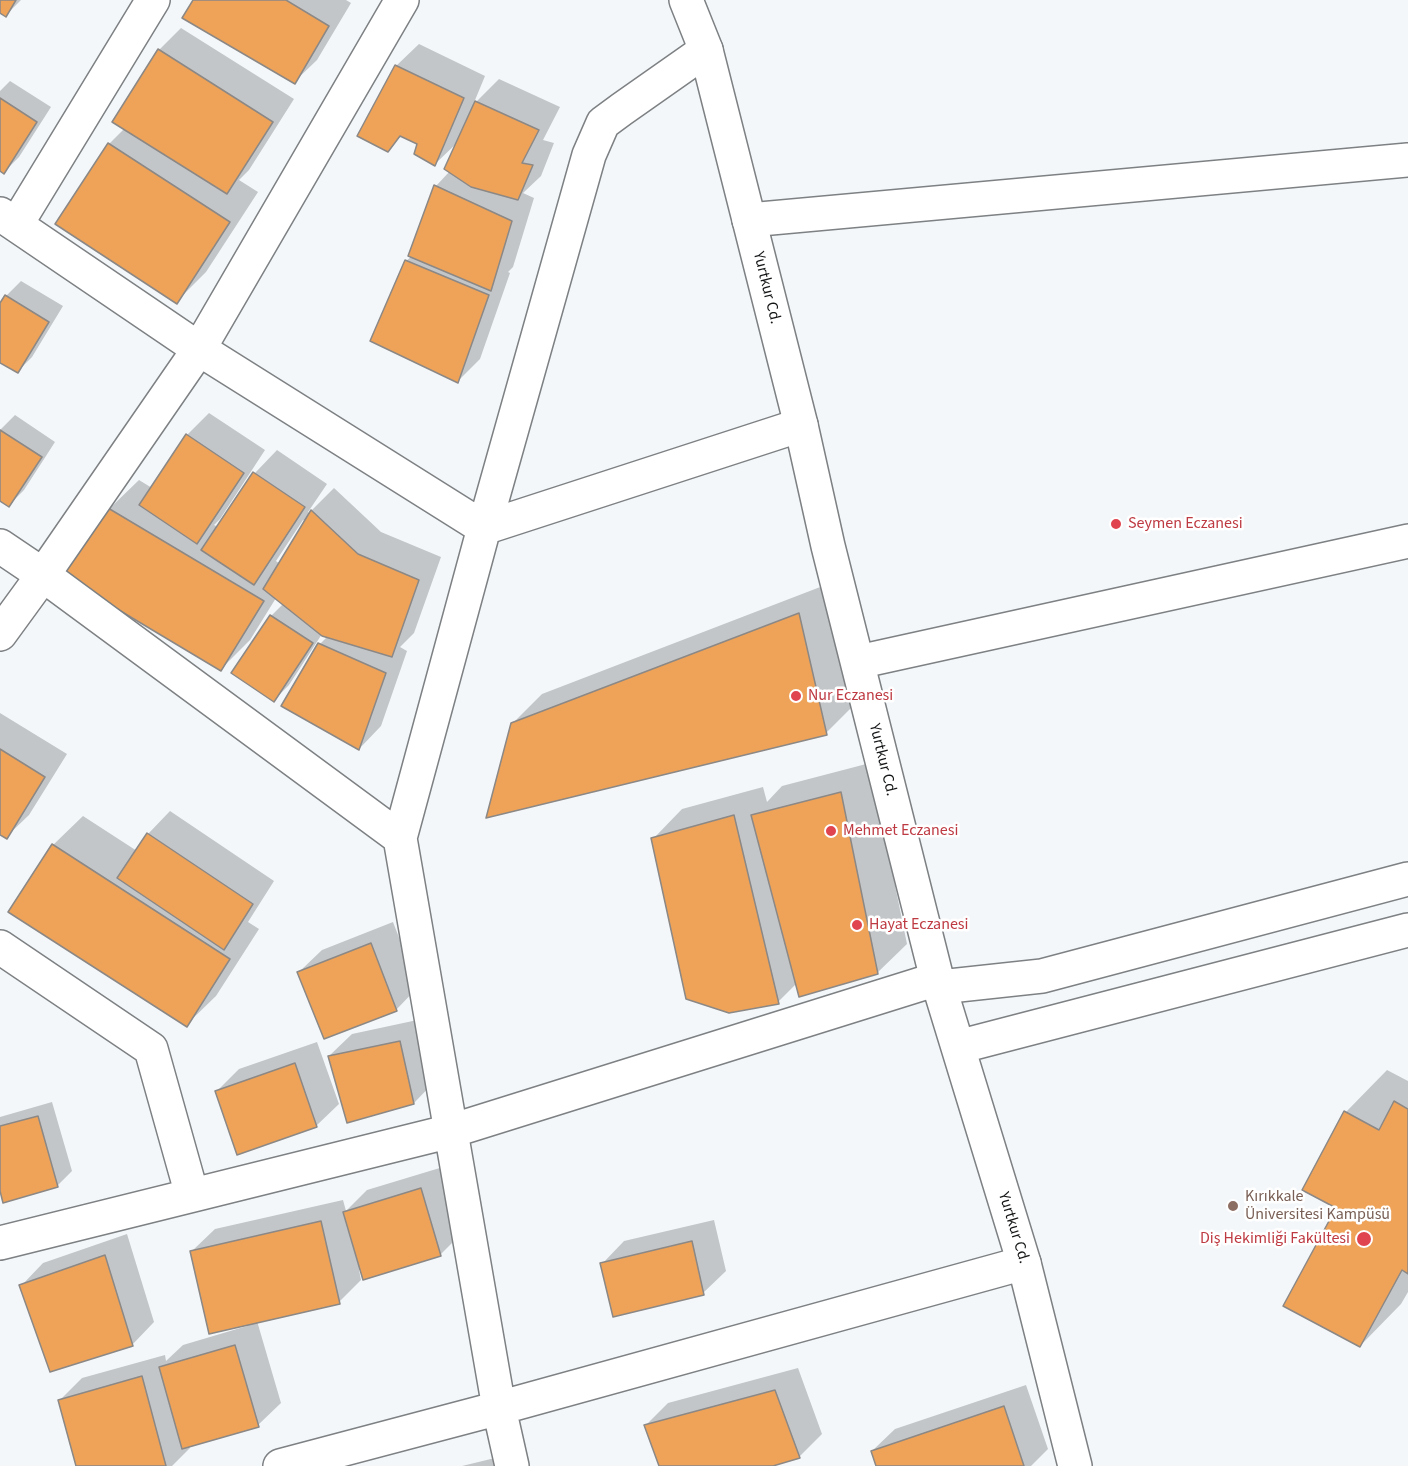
<!DOCTYPE html>
<meta charset="utf-8">
<style>
body{margin:0}
canvas{display:block;background:#f3f7fa}
</style>
<canvas width="1408" height="1466"></canvas>
<script>
const ctx = document.querySelector('canvas').getContext('2d');
ctx.lineJoin = 'round';
function paint(path, color) {
  ctx.fillStyle = color;
  ctx.fill(path, 'evenodd');
}
function poly(rows) {
  const path = new Path2D();
  for (const r of rows) {
    path.moveTo(r[0], r[1]);
    for (let i = 2; i < r.length; i += 2) path.lineTo(r[i], r[i + 1]);
  }
  return path;
}
function strokePath(path, color, width, dash) {
  ctx.strokeStyle = color;
  ctx.lineWidth = width;
  ctx.lineCap = dash ? 'butt' : 'round';
  ctx.setLineDash(dash || []);
  ctx.stroke(path);
}
function label(font, color, halo, rows, align = 'center') {
  ctx.font = font + ' "Source Sans 3",sans-serif';
  ctx.lineWidth = 5;
  ctx.setLineDash([]);
  ctx.textBaseline = 'middle';
  ctx.strokeStyle = halo;
  ctx.fillStyle = color;
  for (const [text, x, y, turn = 0] of rows) {
    ctx.save();
    ctx.translate(x, y);
    ctx.rotate((+turn || 0) * Math.PI / 180);
    ctx.textAlign = isNaN(turn) ? turn : align;
    if (halo) ctx.strokeText(text, 0, 0);
    ctx.fillText(text, 0, 0);
    ctx.restore();
  }
}
paint(poly([
 [0,0,21,0,6,15,0,11],
 [195,0,346,0,351,3,317,60,294,82],
 [181,28,294,99,249,170,239,180,258,192,206,272,176,302,109,144,125,128,159,50],
 [419,44,485,76,473,105,499,79,560,107,543,140,554,143,541,176,523,193,534,198,513,267,508,272,510,273,480,359,458,381,406,261,412,256,436,186,450,171,459,141,435,164,419,143,402,135,387,150,396,66],
 [10,81,51,107,19,157,4,172,0,169,0,91],
 [21,281,63,306,32,357,18,371,0,361,0,306,6,296],
 [209,413,265,450,220,519,214,525,218,527,255,473,277,450,327,484,308,512,309,513,334,488,381,532,441,557,414,633,400,647,407,651,381,726,359,749,320,644,328,636,322,634,289,685,274,700,271,616,283,604,276,598,250,640,221,669,109,509,139,480,152,488,187,435],
 [303,520,305,521,280,564,276,561],
 [15,415,55,442,24,490,9,505,0,499,0,430],
 [828,584,855,704,826,733,512,724,542,694],
 [0,713,67,754,29,815,6,837,0,833],
 [870,763,907,944,877,973,797,983,778,1002,653,839,682,809,763,787,767,802,782,786],
 [170,811,274,881,248,922,259,929,216,996,186,1025,53,845,83,816,137,851,148,834],
 [393,922,418,987,396,1010,299,972,322,950],
 [422,1019,436,1080,414,1103,329,1056,352,1034],
 [317,1042,339,1104,316,1126,217,1091,239,1069],
 [1387,1070,1408,1081,1408,1292,1401,1304,1360,1346,1338,1207,1346,1112],
 [52,1102,72,1171,57,1186,0,1186,0,1117],
 [443,1167,463,1232,440,1255,359,1270,361,1280,339,1302,257,1321,281,1403,258,1425,189,1446,190,1448,172,1466,77,1466,60,1400,82,1378,165,1355,166,1361,183,1345,247,1326,192,1251,215,1229,343,1200,346,1211,367,1190],
 [714,1220,726,1271,703,1293,602,1264,624,1241],
 [127,1234,154,1322,132,1345,21,1286,43,1263],
 [798,1368,822,1434,799,1457,767,1466,661,1466,646,1425,668,1403],
 [1026,1385,1048,1449,1031,1466,877,1466,872,1451,895,1429],
 [499,1457,501,1466,462,1466]
]), '#0003');
const building = poly([
 [0,0,16,0,6,17,0,13,0,0],
 [193,0,286,0,329,26,295,84,182,18,193,0],
 [158,49,273,122,227,194,112,122,158,49],
 [395,65,464,98,435,166,414,154,417,144,400,136,388,152,357,136,395,65],
 [0,98,37,122,4,174,0,171,0,98],
 [475,101,539,130,522,163,533,165,518,200,471,187,444,169,475,101],
 [108,143,230,222,177,304,55,224,108,143],
 [434,185,512,221,491,291,408,256,434,185],
 [405,260,489,295,458,383,370,341,405,260],
 [5,295,49,322,18,373,0,363,0,303,5,295],
 [0,430,42,457,9,507,0,501,0,430],
 [186,434,244,473,197,544,139,505,186,434],
 [253,472,305,507,254,585,201,550,253,472],
 [108,508,264,601,221,671,62,576,108,508],
 [311,510,358,554,419,580,392,657,322,636,263,589,311,510],
 [799,613,827,735,486,818,511,723,799,613],
 [270,615,313,643,274,702,231,673,270,615],
 [318,643,386,673,359,750,281,706,318,643],
 [0,749,45,777,7,839,0,835,0,749],
 [841,792,878,974,799,997,751,815,841,792],
 [734,815,779,1004,729,1013,686,999,651,838,734,815],
 [147,833,253,904,224,950,117,878,147,833],
 [52,844,230,959,187,1027,8,912,52,844],
 [371,943,397,1011,324,1039,297,972,371,943],
 [400,1041,414,1104,347,1123,328,1056,400,1041],
 [295,1063,317,1127,237,1155,215,1091,295,1063],
 [1394,1101,1408,1109,1408,1274,1402,1270,1360,1347,1283,1306,1336,1208,1302,1190,1344,1111,1379,1130,1394,1101],
 [38,1116,58,1187,3,1203,0,1191,0,1126,38,1116],
 [421,1188,441,1256,363,1280,343,1212,421,1188],
 [321,1221,340,1304,209,1334,190,1251,321,1221],
 [692,1241,704,1295,613,1317,600,1263,692,1241],
 [105,1255,133,1346,50,1372,19,1285,105,1255],
 [235,1345,259,1427,182,1449,159,1367,235,1345],
 [142,1376,166,1466,76,1466,58,1400,142,1376],
 [775,1390,800,1458,773,1466,659,1466,644,1425,775,1390],
 [1004,1406,1024,1466,876,1466,871,1451,1004,1406]
]);
paint(building, '#eea358');
strokePath(building, '#8c8886', 1.5);
const street = poly([
 [0,214,199,349,484,528,801,425],
 [749,220,1408,160],
 [16,225,153,0],
 [0,546,43,575,400,838],
 [0,634,43,575,199,349,402,0],
 [858,662,1408,541],
 [0,947,151,1049,192,1195],
 [0,1243,451,1131,937,979],
 [280,1466,499,1408,1024,1263],
 [512,1466,499,1408,400,838,484,528,589,155,603,123,622,109,706,50]
]);
const secondary = poly([
 [686,0,706,50,801,425,828,546,937,979,1024,1263,1075,1466],
 [940,987,1042,976,1408,879],
 [958,1047,1408,930]
]);
strokePath(street, '#7e8183', 36);
strokePath(secondary, '#7e8183', 36);
strokePath(street, '#fff', 33);
strokePath(secondary, '#fff', 33);
for (const [x, y, r, color] of [
 [1116,524,6,"#e0444e"],
 [796,696,6,"#e0444e"],
 [831,831,6,"#e0444e"],
 [857,925,6,"#e0444e"],
 [1233,1206,6,"#8d6e63"],
 [1364,1239,8,"#e0444e"]
]) {
  const dot = new Path2D();
  dot.arc(x, y, r, 0, 2 * Math.PI);
  ctx.fillStyle = color;
  ctx.fill(dot);
  strokePath(dot, '#fff', 2);
}
label('16px', '#151617', '#fff', [
 ["Yurtkur Cd.",766,288,76],
 ["Yurtkur Cd.",882,760,76],
 ["Yurtkur Cd.",1013,1228,73]
]);
label('16px', '#be3a42', '#fff', [
 ["Seymen Eczanesi",1128,524],
 ["Nur Eczanesi",808,696],
 ["Mehmet Eczanesi",843,831],
 ["Hayat Eczanesi",869,925],
 ["Diş Hekimliği Fakültesi",1350,1239,"right"]
], 'left');
label('16px', '#785e54', '#fff', [
 ["Kırıkkale",1245,1197],
 ["Üniversitesi Kampüsü",1245,1215]
], 'left');
</script>
